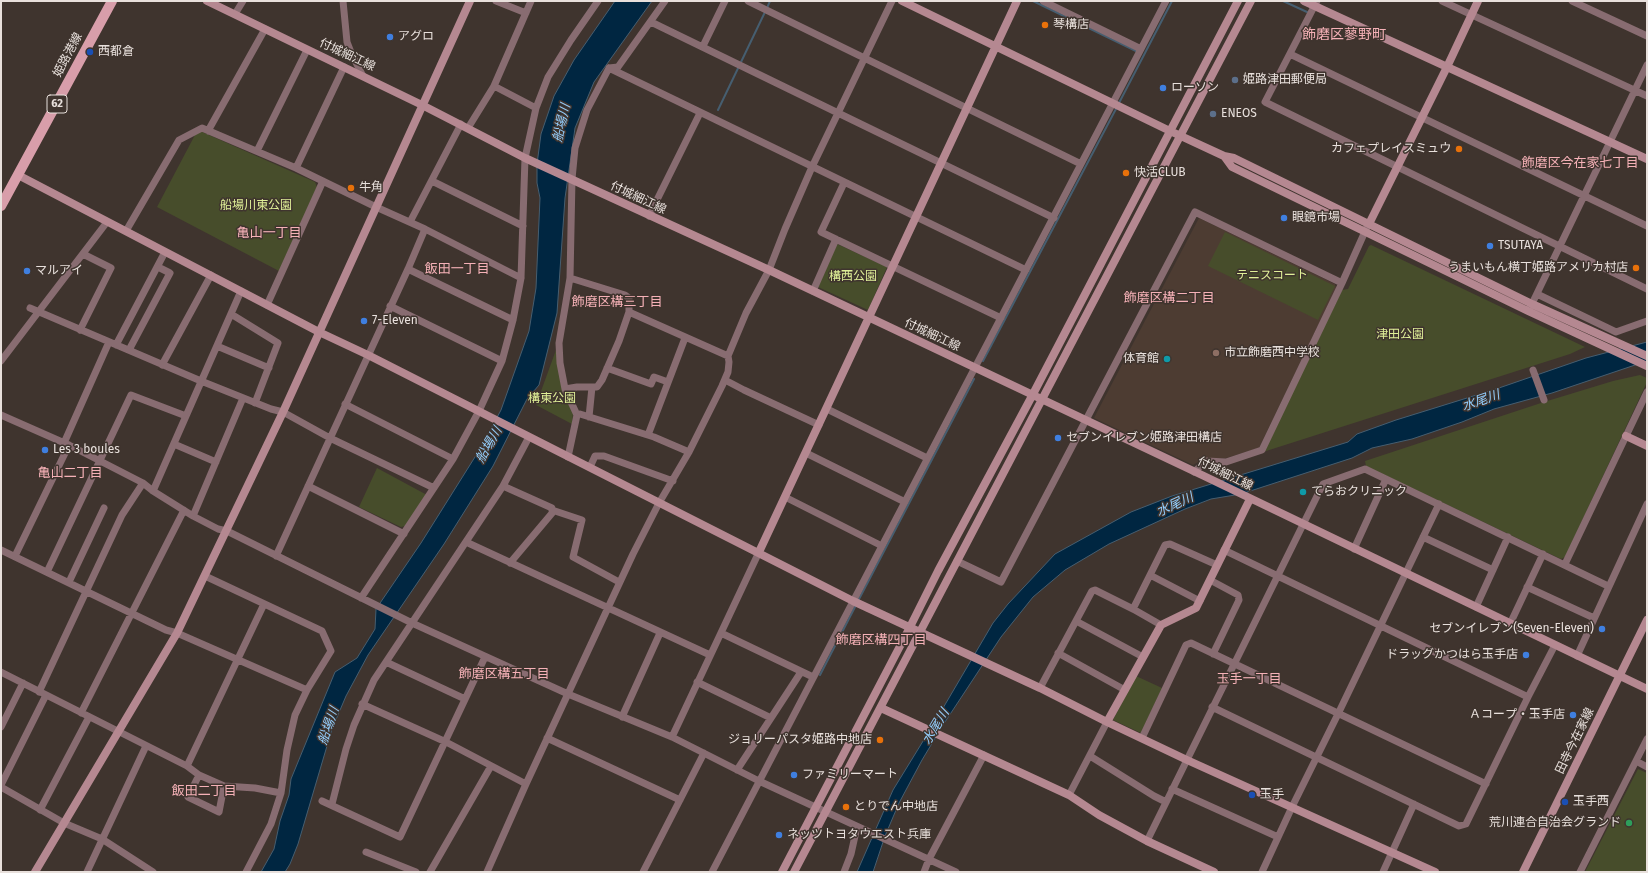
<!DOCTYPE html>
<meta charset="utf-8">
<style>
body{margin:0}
#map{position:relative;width:1648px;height:873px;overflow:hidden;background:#3f342e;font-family:"Fira Sans",sans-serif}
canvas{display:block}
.frame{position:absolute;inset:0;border:2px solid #e8e0dc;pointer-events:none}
</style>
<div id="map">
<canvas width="1648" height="873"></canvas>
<div class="frame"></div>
</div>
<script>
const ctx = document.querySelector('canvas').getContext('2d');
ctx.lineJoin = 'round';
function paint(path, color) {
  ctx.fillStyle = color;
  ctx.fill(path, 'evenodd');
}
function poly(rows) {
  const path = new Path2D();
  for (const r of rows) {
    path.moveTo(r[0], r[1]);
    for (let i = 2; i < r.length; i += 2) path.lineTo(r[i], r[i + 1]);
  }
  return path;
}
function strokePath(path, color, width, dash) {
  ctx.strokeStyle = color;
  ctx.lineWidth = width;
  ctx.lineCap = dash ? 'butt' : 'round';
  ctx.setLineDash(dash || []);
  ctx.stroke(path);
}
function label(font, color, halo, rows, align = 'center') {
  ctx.font = font + ' "Fira Sans","Noto Sans JP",sans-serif';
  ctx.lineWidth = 3;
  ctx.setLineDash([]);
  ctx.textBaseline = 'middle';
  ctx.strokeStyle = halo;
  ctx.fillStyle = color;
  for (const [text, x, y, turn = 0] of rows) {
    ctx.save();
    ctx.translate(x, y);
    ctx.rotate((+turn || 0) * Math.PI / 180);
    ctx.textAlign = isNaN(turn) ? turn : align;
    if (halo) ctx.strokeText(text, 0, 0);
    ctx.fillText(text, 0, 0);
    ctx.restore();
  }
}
paint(poly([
 [1199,218,1335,284,1336,288,1259,448,1226,458,1205,458,1193,465,1094,418]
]), '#4d3c32');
paint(poly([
 [200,131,315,182,317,187,279,271,157,207,196,133],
 [1225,232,1335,286,1318,320,1208,266],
 [837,244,887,267,868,310,818,287],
 [1371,245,1585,347,1570,354,1263,452,1342,290,1348,289,1369,246],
 [556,350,563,392,573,413,572,424,536,405],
 [1640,375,1647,378,1647,382,1565,557,1561,559,1366,466,1365,461,1544,402,1613,381],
 [377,468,427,495,405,526,401,527,359,507],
 [1136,676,1162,688,1141,733,1113,720],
 [1638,769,1647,773,1647,872,1585,872]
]), '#474d2b');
const water = poly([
 [615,1,652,1,594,82,575,128,565,198,557,313,539,385,527,399,493,466,444,544,368,655,346,696,332,729,298,844,290,864,285,872,261,872,274,849,280,821,289,795,291,779,335,672,357,658,375,629,376,609,421,543,480,449,501,410,529,331,536,288,540,198,537,183,537,164,541,134,554,96,574,60,615,1],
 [1647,342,1647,361,1552,393,1494,409,1462,422,1412,439,1372,448,1352,458,1241,494,1211,499,1185,509,1109,544,1065,570,1033,597,1001,637,943,725,922,760,899,803,885,836,873,872,857,872,893,790,936,720,993,623,1008,604,1055,554,1131,512,1172,496,1348,442,1357,434,1396,420,1496,389,1586,358,1647,342]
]);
paint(water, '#002641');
strokePath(water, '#465e70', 1);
strokePath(poly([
 [1033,1,1138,52],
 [1283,1,1307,12],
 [767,8,770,1],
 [1119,103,1172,1],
 [718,110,765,12],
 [983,361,1117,107],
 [858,601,974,379],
 [820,675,856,605]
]), '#465e70', 2);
strokePath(poly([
 [343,1,347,42,352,55,363,76],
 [496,1,526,13],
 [531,1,494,86,536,108],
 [748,1,1081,164],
 [1043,1,1141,49],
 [1317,1,1265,102,1647,289],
 [1442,1,1647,96],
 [1572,1,1647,36],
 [235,14,243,1],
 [651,22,1054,218],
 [703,46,725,1],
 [1290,54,1647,226],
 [609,68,1026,270],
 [609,68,618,67,665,1],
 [468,128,494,86],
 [208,131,265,29],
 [257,151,307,50],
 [296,168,344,67],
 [432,181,523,226],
 [844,183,821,232,1001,318],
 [649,216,700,113],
 [410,222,461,124],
 [126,231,179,140,202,128,296,168,376,207,425,229,521,278],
 [408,269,513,320],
 [570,278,625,295,629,298,629,312,728,356],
 [813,291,836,239],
 [1537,294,1616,332,1647,321],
 [267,305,323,181],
 [390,306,502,361],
 [30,308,201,381,271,409,283,412,330,438,434,488],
 [1530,308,1647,65],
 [231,314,278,343,255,403],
 [80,330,111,268,83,254],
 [116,345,165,252],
 [217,346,269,368],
 [129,350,170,273,158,267],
 [1,361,107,222],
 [162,365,211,275],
 [607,368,651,384,654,377,668,382],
 [1533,370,1544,400],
 [725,380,744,390,819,425],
 [565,389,577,387,592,387],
 [345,404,453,459],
 [827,409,927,458],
 [1,415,69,445,143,483,153,491,193,516,218,529,227,531,412,623,568,694,672,737,759,781,956,872],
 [577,415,580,414,654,437,689,452],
 [589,417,592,387,597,387,602,380,619,341,629,312],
 [648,435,685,338],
 [64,443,109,342],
 [174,444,216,462],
 [806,453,905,502],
 [568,457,577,415,565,389,560,363,559,343,570,278,572,179,575,148,587,110,609,68],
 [590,467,595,456,604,456,673,481],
 [1194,472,1206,461,1226,462,1262,450,1342,283,1367,227],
 [308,486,404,534],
 [503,486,552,508,553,512,510,563],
 [153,491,241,291],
 [785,497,882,546],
 [552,510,582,520,573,557,619,582],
 [193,516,243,398],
 [1423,537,1493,570],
 [466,542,710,655],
 [1354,549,1386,479],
 [1,550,166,630,177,633,307,690],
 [1224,550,1528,697],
 [15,556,69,445],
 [276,556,408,269,425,229],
 [957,561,1001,582,1195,212,1342,283],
 [1565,564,1647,392],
 [47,572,131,395,186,416],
 [1150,575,1200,601],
 [205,576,322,631,331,651,307,690,295,715,287,750,281,793,271,824,246,872],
 [1210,580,1238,595,1239,600,1213,654],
 [69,582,104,508],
 [1527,587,1594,618],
 [361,598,453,459,479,411,502,361,513,320,521,278,525,158,536,108,548,77,571,40,598,1],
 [1476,607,1508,537],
 [1133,609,1165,545,1170,544,1217,565],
 [1076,621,1143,657],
 [1510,624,1543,554],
 [721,633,813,677],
 [1058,653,1125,690],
 [1577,656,1647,504],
 [386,662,465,699],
 [1,672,187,766,199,775,224,786,255,788,281,793],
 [697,682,771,718,801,672],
 [1040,688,1092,591,1095,590,1133,609,1161,625],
 [39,692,122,515,143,483],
 [362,704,446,742,526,784],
 [1212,707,1459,826,1466,824,1528,697,1555,645],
 [81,713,184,510],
 [622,717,660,633],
 [1,727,23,683],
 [672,737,759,552],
 [547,738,680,800],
 [1142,738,1186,645,1191,643,1486,784],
 [1090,756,1154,796,1166,802],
 [1636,761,1647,767],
 [187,766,264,604],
 [737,770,771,718],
 [199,775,188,797,219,812,224,786],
 [1,785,46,695],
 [1,787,64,823,102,839,153,872],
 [1172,789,1278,837],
 [1069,795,1107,722],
 [322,801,400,837,485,657],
 [332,804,346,749,354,725,374,680,503,486,529,437],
 [40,810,89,717],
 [1147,841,1323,484,1365,469,1608,586],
 [366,852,416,872],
 [87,872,146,746],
 [430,872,491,766],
 [487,872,526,784,633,554,659,503,689,452,722,386,728,372,729,362,728,356,746,313,769,270,785,229,812,167,892,1],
 [643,872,704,753],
 [712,872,1166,1],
 [844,872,851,854,857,827],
 [924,872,929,859,984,755],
 [1262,872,1292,807,1338,714,1439,504],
 [1383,872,1414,804],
 [1580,872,1647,739]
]), '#886c71', 7);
strokePath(poly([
 [207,1,422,105,525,158,769,270,1204,476,1647,689],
 [902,1,1170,131,1224,156,1234,158,1532,304,1647,356],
 [1304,1,1647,159],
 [1224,156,1232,167,1528,311,1647,366],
 [18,175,319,332,368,355,853,601,1040,688,1107,722,1187,760,1435,872],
 [1369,224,1447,67,1478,1],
 [1626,436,1647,446],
 [759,552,1017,1],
 [881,708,1069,795,1099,815,1147,841,1214,872],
 [1107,722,1161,625,1196,608,1250,499],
 [35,872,177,633,283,412,470,1],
 [782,872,910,627,938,571,1032,396,1238,1],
 [794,872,1251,1],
 [1523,872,1647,620]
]), '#b58891', 8);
strokePath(poly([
 [1,206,112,1]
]), '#d89eaa', 10);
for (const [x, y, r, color] of [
 [1045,25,4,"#e8710a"],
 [390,37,4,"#3f7fe0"],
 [90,52,4,"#1a4fb4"],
 [1235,80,4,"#5c6f8a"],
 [1163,88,4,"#3f7fe0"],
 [1213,114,4,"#5c6f8a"],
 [1459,149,4,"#e8710a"],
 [1126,173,4,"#e8710a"],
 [351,188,4,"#e8710a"],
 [1284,218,4,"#3f7fe0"],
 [1490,246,4,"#3f7fe0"],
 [1636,268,4,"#e8710a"],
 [27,271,4,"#3f7fe0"],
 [364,321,4,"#3f7fe0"],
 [1216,353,4,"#8d6e63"],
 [1167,359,4,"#0f9aa8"],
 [1058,438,4,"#3f7fe0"],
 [45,450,4,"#3f7fe0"],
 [1303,492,4,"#0f9aa8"],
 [1602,629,4,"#3f7fe0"],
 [1526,655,4,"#3f7fe0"],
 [1573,715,4,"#3f7fe0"],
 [880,740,4,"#e8710a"],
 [794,775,4,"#3f7fe0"],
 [1252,795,4,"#1a4fb4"],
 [1565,802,4,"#1a4fb4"],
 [846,807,4,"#e8710a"],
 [1629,823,4,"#2e9e5b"],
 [779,835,4,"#3f7fe0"]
]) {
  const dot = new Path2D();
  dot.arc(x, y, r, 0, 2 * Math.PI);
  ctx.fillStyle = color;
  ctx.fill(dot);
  strokePath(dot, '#3f342e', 1.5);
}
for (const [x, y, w] of [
 [57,104,20]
]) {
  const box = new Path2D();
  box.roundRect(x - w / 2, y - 9, w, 18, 3);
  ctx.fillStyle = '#3f342e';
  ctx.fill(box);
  strokePath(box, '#e8e0dc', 1);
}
label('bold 11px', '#e8e0dc', null, [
 ["62",57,104]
]);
label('12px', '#e8e0dc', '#3f342e', [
 ["琴構店",1053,25],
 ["アグロ",398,37],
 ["西都倉",98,52],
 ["姫路津田郵便局",1243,80],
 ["ローソン",1171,88],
 ["ENEOS",1221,114],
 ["カフェプレイスミュウ",1451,149,"right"],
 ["快活CLUB",1134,173],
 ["牛角",359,188],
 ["眼鏡市場",1292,218],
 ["TSUTAYA",1498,246],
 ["うまいもん横丁姫路アメリカ村店",1628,268,"right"],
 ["マルアイ",35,271],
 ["7-Eleven",372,321],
 ["市立飾磨西中学校",1224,353],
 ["体育館",1159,359,"right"],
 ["セブンイレブン姫路津田構店",1066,438],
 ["Les 3 boules",53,450],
 ["てらおクリニック",1311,492],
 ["セブンイレブン(Seven-Eleven)",1594,629,"right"],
 ["ドラッグかつはら玉手店",1518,655,"right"],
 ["Ａコープ・玉手店",1565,715,"right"],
 ["ジョリーパスタ姫路中地店",872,740,"right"],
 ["ファミリーマート",802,775],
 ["玉手",1260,795],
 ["玉手西",1573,802],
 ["とりでん中地店",854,807],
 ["荒川連合自治会グランド",1621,823,"right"],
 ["ネッツトヨタウエスト兵庫",787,835]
], 'left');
label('12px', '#e8e0dc', '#3f342e', [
 ["姫路港線",68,55,-62],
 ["付城細江線",347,55,25],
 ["付城細江線",638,198,25],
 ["付城細江線",932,335,25],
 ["付城細江線",1225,474,26],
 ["田寺今在家線",1575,741,-64]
]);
label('12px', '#dfef97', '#3f342e', [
 ["船場川東公園",256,206],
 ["テニスコート",1272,276],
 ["構西公園",853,277],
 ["津田公園",1400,335],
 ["構東公園",552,399]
]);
label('italic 13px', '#93cefd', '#3f342e', [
 ["船場川",562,123,-77],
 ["水尾川",1481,401,-19],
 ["船場川",489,445,-60],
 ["水尾川",1175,505,-25],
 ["船場川",329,726,-71],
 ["水尾川",936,727,-59]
]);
label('13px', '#f5b1b7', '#3f342e', [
 ["飾磨区今在家七丁目",1580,163],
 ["亀山一丁目",269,233],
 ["飯田一丁目",457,269],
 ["飾磨区構二丁目",1169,298],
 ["飾磨区構三丁目",617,302],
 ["亀山二丁目",70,473],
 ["飾磨区構四丁目",881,640],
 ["飾磨区構五丁目",504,674],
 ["玉手一丁目",1249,679],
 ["飯田二丁目",204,791]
]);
label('14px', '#f5b1b7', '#3f342e', [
 ["飾磨区蓼野町",1344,35]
]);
</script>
